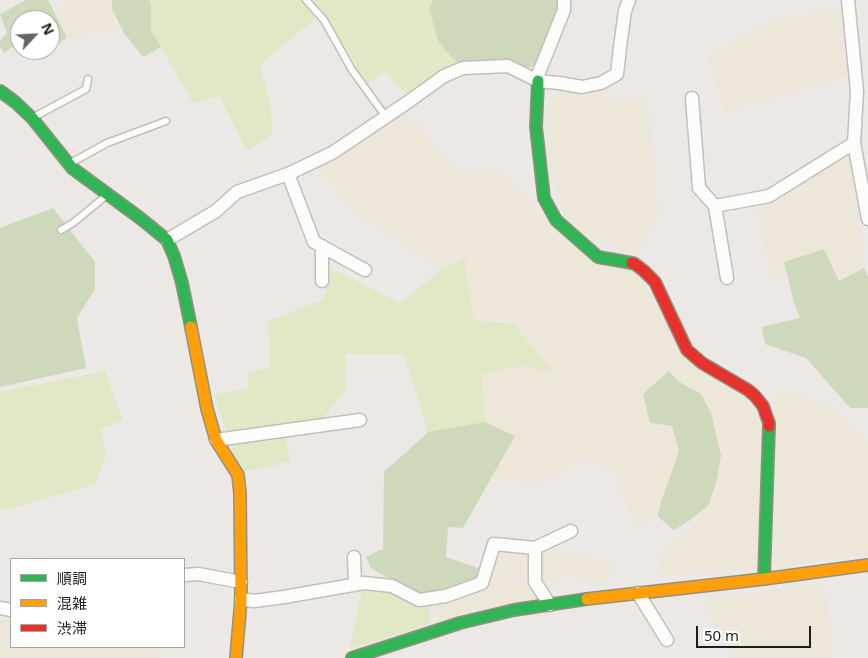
<!DOCTYPE html>
<meta charset="utf-8">
<style>
body{margin:0}
#map{position:relative;width:868px;height:658px;overflow:hidden;background:#ebe8e6;font-family:"Noto Sans","Noto Sans JP",sans-serif}
canvas{display:block}
.legend{position:absolute;left:10px;top:558px;width:175px;height:90px;box-sizing:border-box;background:#fff;border:1px solid #a5a5a5;margin:0;padding:6px 9px;list-style:none;font-size:15px;color:#1d1d1d}
.legend li{display:flex;align-items:center;gap:10px;height:25px}
.legend b{width:25px;border:1px solid #a5a5a5}
.north{position:absolute;left:10px;top:10px;width:50px;height:50px;box-sizing:border-box;background:#fff;border:1px solid #a5a5a5;border-radius:50%;rotate:65deg;font-size:14px;font-weight:700;line-height:20px;text-align:center;color:#1d1d1d}
.north::after{content:'';display:block;margin:auto;width:18px;height:22px;background:#656463;clip-path:polygon(50% 0,100% 100%,50% 72%,0 100%)}
.scale{position:absolute;left:696px;top:626px;width:115px;height:22px;box-sizing:border-box;border:2px solid #1d1d1d;border-top:0;padding-left:6px;font-size:15px;line-height:18px;white-space:nowrap;color:#1d1d1d;-webkit-text-stroke:4px #fff;paint-order:stroke}
</style>
<div id="map">
<canvas width="868" height="658"></canvas>
<ul class="legend">
<li><b style="height:6px;background:#30b455"></b>順調</li>
<li><b style="height:6px;background:#ff9f0a"></b>混雑</li>
<li><b style="height:6px;background:#e5322d"></b>渋滞</li>
</ul>
<div class="north">N</div>
<div class="scale">50 m</div>
</div>
<script>
const ctx = document.querySelector('canvas').getContext('2d');
ctx.lineJoin = 'round';
function paint(path, color) {
  ctx.fillStyle = color;
  ctx.fill(path, 'evenodd');
}
function poly(rows) {
  const path = new Path2D();
  for (const r of rows) {
    path.moveTo(r[0], r[1]);
    for (let i = 2; i < r.length; i += 2) path.lineTo(r[i], r[i + 1]);
  }
  return path;
}
function strokePath(path, color, width, dash) {
  ctx.strokeStyle = color;
  ctx.lineWidth = width;
  ctx.lineCap = dash ? 'butt' : 'round';
  ctx.setLineDash(dash || []);
  ctx.stroke(path);
}
paint(poly([
 [71,0,113,0,112,1,110,9,117,26,67,38,54,11],
 [840,9,847,76,725,112,707,56,773,20],
 [604,88,608,100,648,99,659,216,636,257,579,232,561,207,550,162,550,95],
 [413,118,460,175,495,169,552,224,638,274,686,356,744,396,764,427,760,569,658,577,664,547,694,527,711,497,701,394,675,378,650,422,673,431,679,451,657,516,636,527,615,474,586,458,540,483,491,479,515,436,485,422,482,369,525,365,554,373,512,322,500,320,473,320,463,252,441,270,359,214,316,167,388,120],
 [850,151,862,232,864,264,839,278,824,249,785,262,786,277,771,279,757,209,776,204],
 [776,389,835,408,868,443,868,555,774,567],
 [497,544,539,546,617,565,604,584,566,575,553,581,537,582,543,600,441,622,436,604,478,589,487,568,529,584,532,582,488,564],
 [825,583,833,658,732,658,702,600],
 [0,620,11,620,11,647,158,647,162,656,153,658,0,658]
]), '#ece7d9');
paint(poly([
 [149,0,433,0,429,9,438,40,456,62,435,73,407,95,385,72,366,85,355,67,357,65,320,14,260,65,271,108,272,135,247,151,219,96,193,103,151,30,151,3],
 [464,257,473,320,514,324,554,374,525,365,482,374,485,422,428,432,404,354,345,354,346,390,319,423,285,433,290,460,269,467,245,471,234,455,214,394,249,388,247,374,270,366,268,321,324,299,330,268,400,303,441,270],
 [105,371,123,420,101,429,106,456,95,484,10,509,0,509,0,392],
 [392,586,430,606,430,624,350,649,362,590]
]), '#e1e8c5');
paint(poly([
 [26,0,48,0,67,38,49,51,48,50,50,50,50,20,20,20,20,41,4,53,0,47,0,40,7,33,0,14],
 [112,0,148,0,151,2,151,30,161,47,143,57,124,33,112,9],
 [433,0,562,0,550,34,532,68,511,63,456,62,438,41,429,9],
 [53,208,95,262,95,289,77,318,86,368,0,387,0,228],
 [824,249,839,281,864,268,868,277,868,408,850,408,806,358,765,344,762,327,800,318,794,303,784,262],
 [669,371,678,381,701,394,711,413,721,455,717,480,708,506,690,520,674,530,657,516,662,499,679,451,672,426,650,423,643,394],
 [485,422,515,436,463,528,448,527,446,557,481,569,477,585,416,595,371,568,366,557,383,549,384,471,403,455,428,432]
]), '#ced9bc');
const lane = poly([
 [306,0,324,20,352,70,386,117],
 [34,117,86,89,88,79],
 [69,164,107,143,166,121],
 [61,230,73,223,107,195]
]);
const street = poly([
 [848,0,857,91,854,143,868,219],
 [536,80,564,10,564,0],
 [692,98,699,188,715,206],
 [288,174,314,242,365,270],
 [167,240,216,211,237,192,288,174,332,153,408,102,444,76,463,68,508,66,538,81,559,83,582,87,601,83,617,74,620,47,625,11,629,0],
 [322,246,322,281],
 [727,278,715,206,769,196,854,143],
 [216,440,360,420],
 [535,548,535,582,550,605],
 [354,557,355,584],
 [184,575,198,574,241,582],
 [638,593,667,640],
 [241,599,254,601,284,597,364,583,392,586,419,600,446,596,482,583,494,544,535,548,571,531],
 [0,608,11,610]
]);
const fast = poly([
 [538,81,536,127,544,198,556,220,598,257,632,263],
 [0,91,15,102,32,118,72,168,140,218,167,240,174,256,182,283,191,327],
 [764,579,769,426],
 [352,658,460,623,514,610,587,599]
]);
const slow = poly([
 [191,327,207,409,216,440,238,475,240,493,241,599,236,658],
 [587,599,764,579,868,565]
]);
const jam = poly([
 [632,263,635,264,644,271,655,282,687,350,702,363,748,390,755,396,763,406,769,423,769,426]
]);
strokePath(lane, '#c1bfbe', 9);
strokePath(street, '#c1bfbe', 15);
strokePath(fast, '#95917e', 14);
strokePath(slow, '#95917e', 14);
strokePath(jam, '#95917e', 14);
strokePath(lane, '#fcfcfb', 6);
strokePath(street, '#fcfcfb', 12);
strokePath(fast, '#30b455', 11);
strokePath(slow, '#ff9f0a', 11);
strokePath(jam, '#e5322d', 11);
</script>
